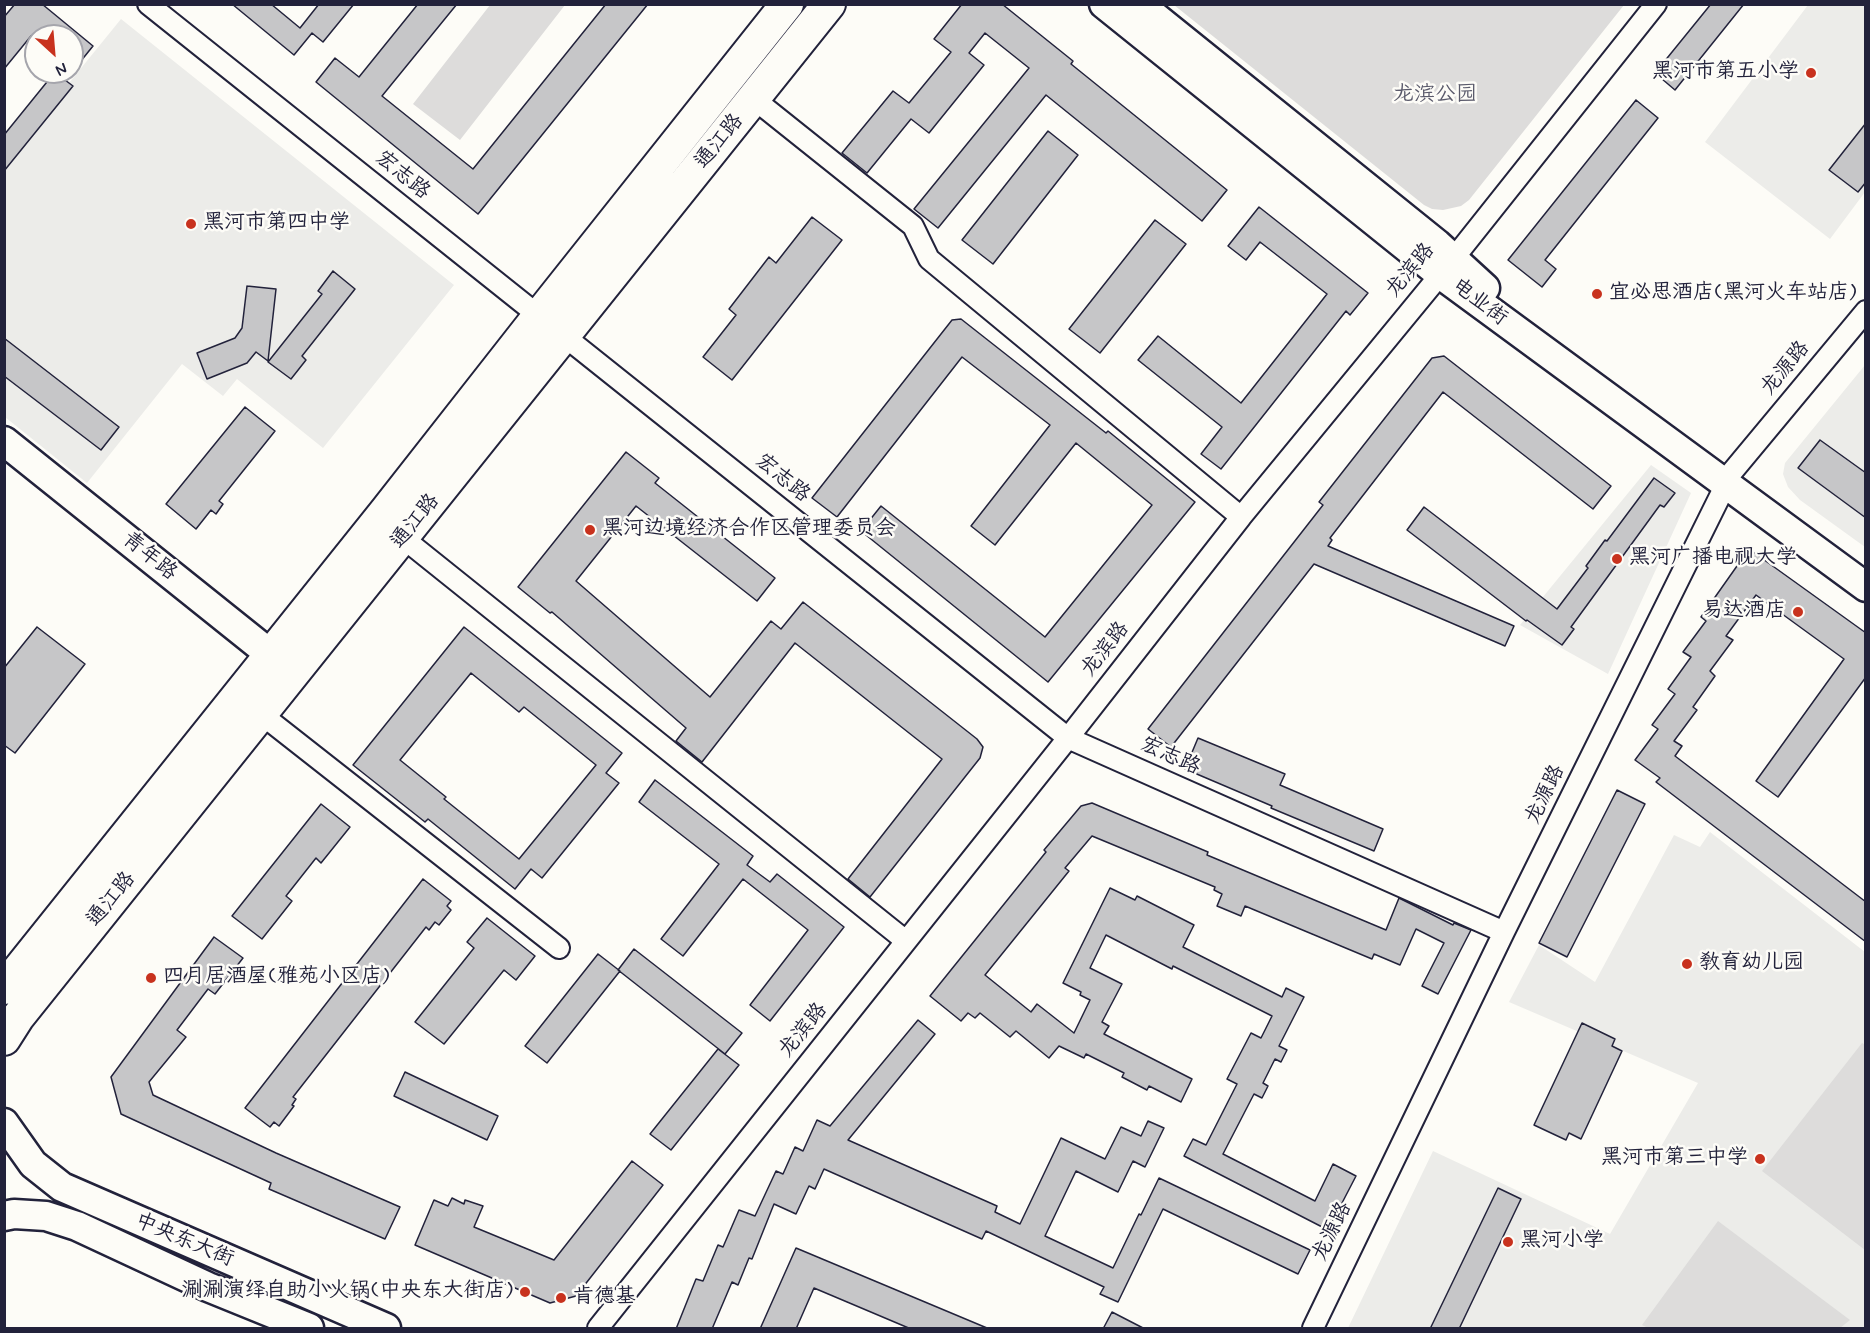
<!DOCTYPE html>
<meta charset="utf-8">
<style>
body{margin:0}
#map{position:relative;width:1870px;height:1333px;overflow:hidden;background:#fdfcf7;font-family:Mynerve,sans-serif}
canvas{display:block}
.frame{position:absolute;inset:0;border:6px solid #22223b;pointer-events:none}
.north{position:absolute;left:24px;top:24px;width:60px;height:60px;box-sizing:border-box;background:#fdfcf7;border:2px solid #a5a5ac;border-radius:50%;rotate:154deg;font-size:16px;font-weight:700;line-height:24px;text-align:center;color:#22223b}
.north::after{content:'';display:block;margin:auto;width:21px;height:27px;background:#c8321e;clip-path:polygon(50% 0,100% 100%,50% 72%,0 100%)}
</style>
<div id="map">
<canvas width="1870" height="1333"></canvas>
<div class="frame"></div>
<div class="north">N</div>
</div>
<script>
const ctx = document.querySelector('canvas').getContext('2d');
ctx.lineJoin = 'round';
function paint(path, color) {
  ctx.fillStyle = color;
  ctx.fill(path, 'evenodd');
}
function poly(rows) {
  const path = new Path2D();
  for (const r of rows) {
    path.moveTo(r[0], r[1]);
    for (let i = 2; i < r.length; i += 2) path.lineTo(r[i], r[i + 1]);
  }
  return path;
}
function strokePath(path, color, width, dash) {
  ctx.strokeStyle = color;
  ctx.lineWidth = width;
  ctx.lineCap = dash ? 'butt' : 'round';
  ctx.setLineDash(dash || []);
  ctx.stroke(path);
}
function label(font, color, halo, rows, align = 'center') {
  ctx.font = font + ' Mynerve,"LXGW WenKai TC",sans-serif';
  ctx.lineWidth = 5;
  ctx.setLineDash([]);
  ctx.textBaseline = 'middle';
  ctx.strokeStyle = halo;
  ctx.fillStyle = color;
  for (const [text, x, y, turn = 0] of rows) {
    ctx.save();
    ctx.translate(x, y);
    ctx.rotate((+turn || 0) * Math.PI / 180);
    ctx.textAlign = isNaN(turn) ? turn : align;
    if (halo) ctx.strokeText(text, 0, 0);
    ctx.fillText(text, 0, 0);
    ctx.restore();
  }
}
paint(poly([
 [1808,5,1865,5,1865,192,1830,239,1705,142],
 [121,19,454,285,323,448,237,379,223,396,182,364,87,483,5,417,4,163],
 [1865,365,1865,547,1800,500,1788,487,1783,474,1785,463],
 [1651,465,1691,493,1608,674,1520,625],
 [1710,832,1865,952,1865,1328,1348,1328,1433,1151,1610,1234,1698,1083,1509,1002,1539,945,1595,982,1674,835,1700,847]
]), '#ecece9');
paint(poly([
 [490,5,565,5,460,140,413,104],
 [1174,5,1624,5,1469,200,1461,206,1443,210,1432,209,1424,205],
 [1862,1043,1866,1045,1865,1250,1762,1171],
 [1718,1221,1850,1320,1840,1328,1648,1328,1642,1325]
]), '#dddcdb');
const building = poly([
 [15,4,42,4,93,46,72,72,72,36,31,36,4,69,4,17,15,4],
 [232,4,271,4,300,28,319,4,354,4,323,42,312,33,294,55,232,4],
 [418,4,457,4,382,96,473,169,606,4,648,4,478,214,316,82,335,58,359,77,418,4],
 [962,4,1002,4,1073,61,1071,64,1227,190,1202,221,1046,95,938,228,914,209,1029,68,985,33,969,53,984,65,929,133,911,119,867,173,842,153,893,91,909,103,951,52,934,39,962,4],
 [1711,4,1744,4,1675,90,1655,73,1711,4],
 [55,72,72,72,65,80,73,86,4,171,4,135,55,72],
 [1636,100,1658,118,1545,260,1556,269,1542,287,1508,260,1636,100],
 [1866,123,1866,182,1858,192,1829,170,1866,123],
 [1048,131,1078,155,993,264,962,240,1048,131],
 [1259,207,1368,293,1350,315,1346,311,1221,469,1201,454,1222,427,1138,360,1158,336,1241,403,1327,294,1260,242,1246,260,1228,246,1259,207],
 [812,217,842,240,732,380,703,357,736,315,729,309,769,257,776,263,812,217],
 [1155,220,1186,244,1100,353,1069,329,1155,220],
 [333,271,355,289,302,356,306,360,291,379,268,362,322,294,318,291,333,271],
 [247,286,276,289,268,361,256,352,247,363,207,379,197,353,235,338,242,328,247,286],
 [961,319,1106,433,1108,431,1195,502,1048,682,861,531,881,506,1045,637,1152,505,1076,443,995,545,971,526,1050,425,962,357,837,517,812,498,952,320,961,319],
 [4,338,119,427,101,450,4,376,4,338],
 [1444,356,1611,486,1593,509,1443,392,1330,538,1332,540,1328,546,1514,626,1505,646,1314,564,1171,747,1148,729,1323,505,1319,502,1432,358,1444,356],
 [245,407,275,431,219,501,223,504,216,514,211,510,196,529,166,504,245,407],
 [1820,440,1866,473,1866,518,1798,468,1820,440],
 [626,452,659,478,655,483,775,578,757,601,636,506,576,581,710,697,771,621,781,629,803,602,977,739,983,747,980,758,870,897,848,879,942,759,795,643,702,762,676,741,686,728,552,612,550,613,518,587,626,452],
 [1654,478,1675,493,1664,507,1660,505,1571,627,1574,629,1562,645,1527,620,1526,621,1407,530,1424,507,1557,609,1588,568,1586,566,1605,540,1607,541,1654,478],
 [1749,549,1866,633,1866,677,1778,797,1756,781,1844,659,1756,595,1726,636,1733,640,1710,671,1715,676,1693,707,1697,710,1674,741,1682,746,1675,756,1866,902,1866,942,1656,782,1660,778,1635,760,1658,729,1652,725,1675,694,1668,689,1691,657,1683,652,1706,621,1701,617,1749,549],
 [37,627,85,664,15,753,4,745,4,668,37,627],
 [464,627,622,753,606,773,619,783,542,878,531,869,515,889,428,819,425,822,353,765,464,627],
 [471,673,519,712,524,707,596,765,519,859,444,799,446,797,400,760,471,673],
 [1198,738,1285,774,1280,785,1383,829,1374,851,1271,808,1272,806,1185,769,1198,738],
 [655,780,753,856,747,865,770,882,777,874,844,927,770,1021,750,1005,808,930,743,879,683,956,661,939,719,864,639,802,655,780],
 [1617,790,1645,804,1567,957,1539,943,1617,790],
 [1092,803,1208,852,1207,855,1386,930,1399,898,1453,925,1454,923,1471,930,1438,994,1422,986,1444,943,1416,929,1400,965,1374,954,1372,959,1245,906,1241,916,1217,906,1222,894,1214,890,1215,887,1092,836,1065,868,1069,871,985,975,1031,1012,1037,1004,1074,1033,1090,1000,1080,995,1081,992,1063,983,1110,888,1135,900,1137,896,1194,925,1183,947,1282,997,1286,988,1304,997,1279,1046,1287,1050,1281,1062,1275,1059,1263,1083,1268,1086,1262,1098,1254,1094,1223,1154,1315,1201,1333,1164,1356,1176,1328,1230,1184,1156,1193,1139,1206,1145,1237,1084,1227,1079,1251,1033,1261,1038,1272,1016,1173,966,1172,969,1106,935,1090,968,1122,984,1102,1022,1109,1026,1104,1034,1192,1079,1181,1102,1149,1086,1147,1090,1122,1077,1124,1073,1086,1054,1084,1058,1059,1046,1049,1058,1016,1031,1010,1037,980,1013,975,1018,968,1013,961,1021,930,996,1046,852,1044,850,1081,806,1092,803],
 [321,804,350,827,321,863,316,858,286,896,292,901,262,939,232,916,321,804],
 [423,879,451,901,447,906,451,910,439,925,435,922,429,930,426,927,293,1097,296,1099,292,1105,294,1106,279,1126,274,1122,270,1127,245,1108,423,879],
 [487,918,535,956,516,980,504,970,444,1044,415,1022,474,948,467,942,487,918],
 [214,937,243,958,215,994,208,989,177,1030,186,1037,149,1082,153,1095,276,1153,400,1207,385,1239,269,1189,271,1183,121,1114,111,1077,214,937],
 [634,949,742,1033,725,1054,618,970,634,949],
 [598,954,620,971,547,1063,525,1046,598,954],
 [918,1020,935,1034,848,1140,997,1206,995,1212,1020,1224,1061,1138,1105,1159,1121,1127,1141,1136,1148,1121,1164,1128,1145,1167,1133,1161,1118,1192,1076,1171,1045,1236,1113,1268,1139,1214,1141,1215,1159,1178,1310,1250,1298,1274,1163,1209,1118,1302,1100,1294,1104,1287,986,1231,982,1239,824,1169,815,1189,809,1186,796,1214,774,1204,752,1259,749,1258,738,1285,732,1282,712,1329,676,1329,696,1279,703,1281,718,1245,723,1247,739,1210,755,1216,776,1171,783,1174,795,1147,803,1151,817,1120,830,1126,918,1020],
 [1582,1023,1615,1039,1612,1046,1622,1051,1581,1139,1569,1133,1566,1140,1534,1125,1582,1023],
 [718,1049,739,1065,671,1150,650,1134,718,1049],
 [405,1072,498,1116,487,1140,394,1096,405,1072],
 [632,1161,663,1185,576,1296,550,1303,415,1245,434,1200,448,1206,452,1198,464,1204,465,1200,483,1206,474,1227,554,1260,632,1161],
 [1498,1188,1521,1199,1459,1329,1430,1329,1498,1188],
 [796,1248,987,1328,986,1329,911,1329,814,1288,796,1329,760,1329,796,1248],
 [1112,1312,1145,1329,1103,1329,1112,1312]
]);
paint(building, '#c6c6c8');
strokePath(building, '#22223b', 1.5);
const street = poly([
 [148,4,1068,738,1504,932],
 [754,99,913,226,929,259,1241,517],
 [403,538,906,941],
 [261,714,559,948],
 [598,1328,1068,738,1241,517,1454,258,1656,4],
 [1313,1328,1504,932,1732,472,1866,311]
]);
const secondary = poly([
 [1104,4,1440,274,1866,587],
 [1139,4,1437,244,1485,288],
 [4,441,290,670],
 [4,1123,33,1164,62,1187,386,1328],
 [4,1216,14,1214,46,1216,77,1226,208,1287,309,1328]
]);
const primary = poly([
 [4,988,386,511,539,316,787,4],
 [4,1039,18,1017,829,4]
]);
strokePath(street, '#22223b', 24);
strokePath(secondary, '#22223b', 33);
strokePath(primary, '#22223b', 36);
strokePath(street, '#fdfcf7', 20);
strokePath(secondary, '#fdfcf7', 28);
strokePath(primary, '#fdfcf7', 32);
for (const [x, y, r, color] of [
 [1811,73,6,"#c8321e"],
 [191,224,6,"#c8321e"],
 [1597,294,6,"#c8321e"],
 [590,530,6,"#c8321e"],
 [1617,559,6,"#c8321e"],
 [1798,612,6,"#c8321e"],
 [1687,964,6,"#c8321e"],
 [151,978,6,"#c8321e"],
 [1760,1159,6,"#c8321e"],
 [1508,1242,6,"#c8321e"],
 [525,1292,6,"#c8321e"],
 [561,1298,6,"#c8321e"]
]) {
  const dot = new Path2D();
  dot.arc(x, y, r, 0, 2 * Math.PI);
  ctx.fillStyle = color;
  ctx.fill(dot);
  strokePath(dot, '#fdfcf7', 2);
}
label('21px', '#22223b', '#fdfcf7', [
 ["黑河市第五小学",1799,73,"right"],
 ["黑河市第四中学",203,224],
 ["宜必思酒店(黑河火车站店)",1609,294],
 ["黑河边境经济合作区管理委员会",602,530],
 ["黑河广播电视大学",1629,559],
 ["易达酒店",1786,612,"right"],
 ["教育幼儿园",1699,964],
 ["四月居酒屋(雅苑小区店)",163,978],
 ["黑河市第三中学",1748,1159,"right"],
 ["黑河小学",1520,1242],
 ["涮涮演绎自助小火锅(中央东大街店)",513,1292,"right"],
 ["肯德基",573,1298]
], 'left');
label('21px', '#5a5a6b', '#fdfcf7', [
 ["龙滨公园",1435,96]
]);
label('21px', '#22223b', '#fdfcf7', [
 ["通江路",720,142,-51],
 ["宏志路",402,176,39],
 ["龙滨路",1411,271,-50],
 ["电业街",1479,303,37],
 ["龙源路",1786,369,-50],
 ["宏志路",782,479,39],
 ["通江路",416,522,-51],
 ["青年路",149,557,39],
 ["龙滨路",1106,650,-52],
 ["宏志路",1170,757,24],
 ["龙源路",1546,795,-64],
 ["通江路",112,900,-51],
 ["龙滨路",804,1031,-51],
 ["龙源路",1333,1232,-64],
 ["中央东大街",184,1241,23]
]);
</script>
